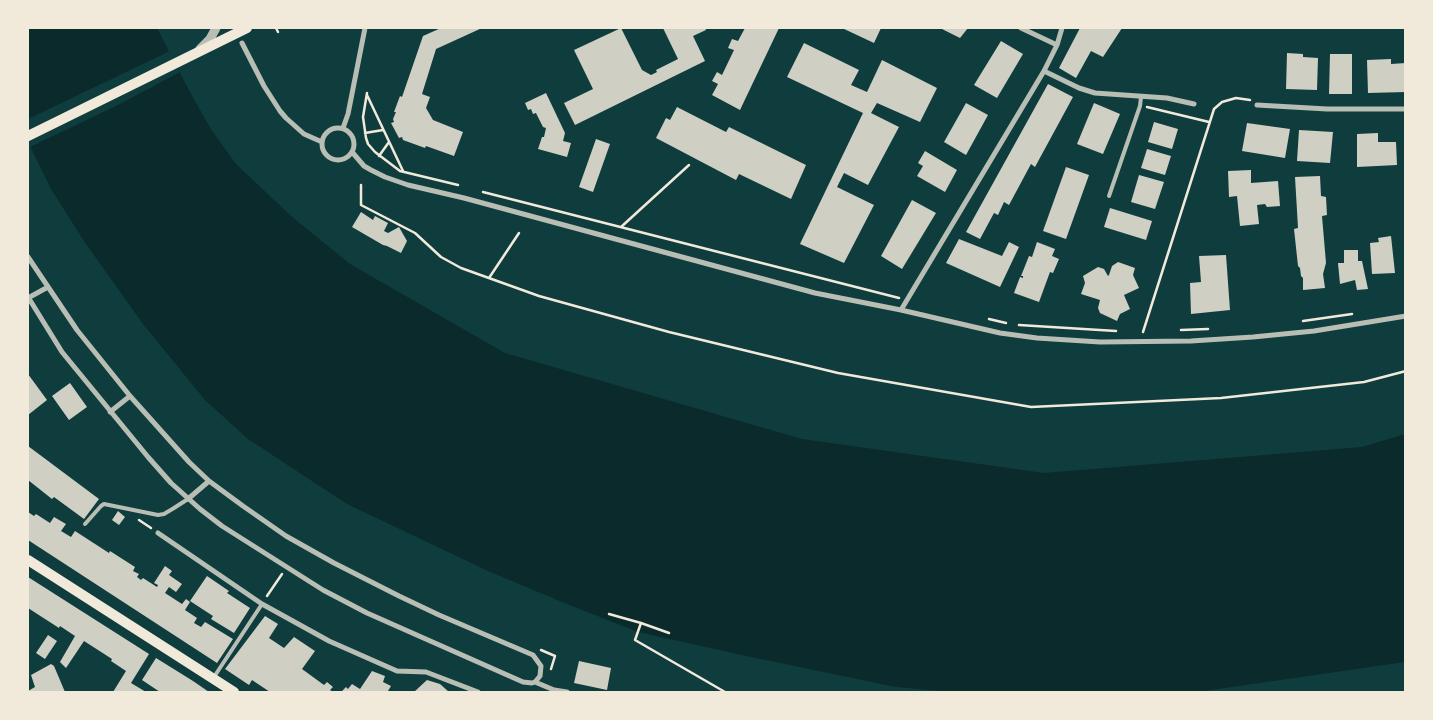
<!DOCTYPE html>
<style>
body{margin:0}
#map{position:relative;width:1433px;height:720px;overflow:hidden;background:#0f3d3e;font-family:Figtree,sans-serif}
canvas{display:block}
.frame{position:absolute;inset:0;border:29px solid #f1e9da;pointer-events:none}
</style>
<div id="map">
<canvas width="1433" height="720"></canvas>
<div class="frame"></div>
</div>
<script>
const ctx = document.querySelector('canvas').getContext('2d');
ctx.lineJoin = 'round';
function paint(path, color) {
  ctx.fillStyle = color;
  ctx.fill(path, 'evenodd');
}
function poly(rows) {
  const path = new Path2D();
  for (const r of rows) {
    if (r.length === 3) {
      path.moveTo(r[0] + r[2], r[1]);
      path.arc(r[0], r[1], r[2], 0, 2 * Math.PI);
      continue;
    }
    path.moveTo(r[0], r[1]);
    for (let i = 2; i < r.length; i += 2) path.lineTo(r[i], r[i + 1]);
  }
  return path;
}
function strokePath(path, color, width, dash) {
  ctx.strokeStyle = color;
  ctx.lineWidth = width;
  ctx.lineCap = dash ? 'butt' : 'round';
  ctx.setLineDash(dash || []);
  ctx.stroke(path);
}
paint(poly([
 [28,28,157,28,191,94,212,131,236,164,291,216,350,264,505,353,802,439,1044,473,1362,447,1405,434,1405,662,1197,692,953,692,896,687,751,657,638,632,562,602,488,571,347,504,248,439,205,400,143,324,84,241,51,189,28,142]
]), '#0a2a2b');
paint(poly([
 [172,50,182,71,118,105,28,148,28,119]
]), '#0f3d3e');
paint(poly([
 [441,28,482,28,436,49,422,94,430,97,426,108,433,120,463,132,454,156,426,146,425,148,403,140,402,137,399,138,391,123,394,122,393,119,396,112,394,112,400,96,402,97,423,36],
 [621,28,642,70,651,75,657,72,656,70,678,59,663,28,705,28,706,30,693,36,705,61,575,125,564,103,593,89,574,50],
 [745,28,779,28,740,110,712,95,718,84,712,81,717,72,722,75,734,50,728,48,732,39,738,41],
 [842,28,881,28,874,43],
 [940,28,968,28,960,38],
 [1080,28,1122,28,1103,57,1091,51,1076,78,1059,68],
 [1001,41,1023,54,997,98,974,85],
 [804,43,859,70,851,85,867,92,882,60,937,88,920,122,877,103,871,113,899,127,868,185,844,173,837,187,874,205,844,263,800,244,863,113,787,77],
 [1287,53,1303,54,1303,57,1318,58,1317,90,1286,89],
 [1330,54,1352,54,1352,94,1329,94],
 [1391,59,1391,64,1406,63,1406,92,1368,93,1367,60],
 [1048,84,1073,97,1035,167,1031,164,1009,205,1004,202,998,215,994,213,980,239,966,232],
 [546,93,565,133,563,141,571,143,567,157,538,149,542,137,544,137,546,128,543,127,536,113,533,114,531,109,528,110,525,103],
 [966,103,988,115,966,155,944,142],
 [1094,103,1120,114,1103,154,1077,144],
 [677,107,726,132,729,127,806,165,791,199,739,174,736,180,656,138,666,118,670,120],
 [1154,122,1178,129,1172,149,1148,142],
 [1247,123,1290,129,1285,158,1242,151],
 [1299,130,1333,132,1330,163,1297,161],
 [1378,133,1378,142,1396,142,1397,165,1357,167,1357,134],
 [596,139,610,144,593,192,579,187],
 [1147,149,1171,156,1165,175,1141,168],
 [925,151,957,170,945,192,917,176,923,166,918,163],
 [1066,167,1089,175,1066,239,1043,231],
 [1251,170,1251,183,1278,181,1280,206,1267,207,1265,204,1257,205,1259,224,1240,226,1237,196,1229,197,1228,171],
 [1139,175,1164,182,1155,209,1131,202],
 [1320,176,1321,196,1326,197,1327,215,1322,216,1326,263,1323,274,1325,288,1303,290,1303,278,1301,276,1300,268,1298,266,1294,229,1298,228,1295,177],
 [912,200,936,213,902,269,881,256],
 [1110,208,1152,221,1146,240,1104,227],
 [361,212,373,220,375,216,388,223,384,231,388,233,399,227,407,241,401,253,387,246,383,245,352,227],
 [1391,236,1395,273,1372,274,1370,243,1379,242,1378,238],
 [959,239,1002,256,1009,242,1019,247,1000,287,946,263],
 [1037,242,1055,249,1052,256,1059,259,1053,273,1050,272,1039,302,1014,293,1020,277,1023,278,1023,276,1021,276,1029,256,1032,257],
 [1344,250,1358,250,1358,261,1362,261,1368,289,1357,290,1355,280,1340,284,1338,263,1344,263],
 [1226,255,1230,310,1191,314,1190,283,1201,282,1199,256],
 [1118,262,1135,268,1133,275,1139,288,1124,295,1130,309,1120,314,1117,321,1100,313,1098,308,1100,300,1081,294,1085,283,1083,276,1098,267,1104,269,1108,276,1109,275,1112,266],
 [28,374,47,400,28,415],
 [70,383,87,407,69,420,52,396],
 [28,446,99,499,84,519,54,497,52,499,28,480],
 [118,511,125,517,119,525,112,520],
 [28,512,34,516,36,514,50,523,54,517,66,524,61,531,71,537,75,531,109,553,110,551,135,567,133,571,139,574,137,577,141,580,143,578,157,587,158,585,154,583,165,566,172,571,169,575,182,584,176,592,169,587,165,593,182,604,186,599,190,602,185,610,197,618,194,623,201,627,205,622,233,639,217,663,28,540],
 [207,576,229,591,227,593,250,608,234,633,211,619,213,616,190,601],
 [28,577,149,654,131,683,146,692,113,692,126,671,111,661,112,659,84,641,66,668,60,662,75,636,60,626,59,628,28,608],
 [265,616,278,624,269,638,284,648,294,637,315,651,302,669,324,685,327,682,333,687,330,690,333,692,270,692,252,680,249,685,225,669],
 [48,635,57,641,45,659,36,653],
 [156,658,193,681,209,692,160,692,142,680],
 [579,661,611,668,607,690,574,683],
 [51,664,54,666,65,692,28,692,28,691,35,687,31,675],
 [372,671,385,676,383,682,391,686,388,691,391,692,341,692,346,687,348,689,352,684,360,689],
 [427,680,440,684,449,692,414,692]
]), '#cfcfc3');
strokePath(poly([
 [276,28,278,32],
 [367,93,363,117,366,138,368,144,375,152,400,171,458,185],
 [367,95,403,171],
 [1147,107,1209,122],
 [365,133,383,130],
 [379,156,389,142],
 [361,185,361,205,415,233,441,257,461,268,539,296,669,332,838,373,1031,407,1221,398,1364,382,1406,371],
 [483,192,899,298],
 [621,227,689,165],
 [489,278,519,233],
 [989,319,1006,323],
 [1303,321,1352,314],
 [1019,325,1116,331],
 [1181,330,1208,329],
 [1143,332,1214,109,1222,102,1236,98,1250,100],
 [139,520,151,528],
 [267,596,282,574],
 [609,614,641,623,669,633],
 [641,623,635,640,725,692],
 [541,650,555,656,551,669]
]), '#f1e9da', 2.5);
strokePath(poly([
 [1109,196,1140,106,1141,97],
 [85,524,101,506,104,504,158,515,164,514,174,508,188,499],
 [214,677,262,604]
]), '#b8beb3', 4);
strokePath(poly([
 [1021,28,1057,45],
 [242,43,264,86,280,111,286,118,304,134,322,142],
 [1044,71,1079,88,1095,93,1167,98,1194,104],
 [1257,105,1327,109,1406,109],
 [338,144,16],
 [343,128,348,114,365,28],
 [352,152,364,166,371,170,385,177,408,185,464,198,815,293,901,310,1000,333,1037,338,1100,342,1191,341,1253,337,1314,331,1406,316],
 [28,257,77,330,130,396,189,462,209,481,243,506,286,536,334,563,399,596,439,615,533,655,541,666,540,676,535,682],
 [28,297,62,352,148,457,171,483,200,509,222,526,323,590,367,613,523,682,532,683,535,682,554,690,567,692],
 [28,298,48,287],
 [901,310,1044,71,1057,45,1062,28],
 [110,412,130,396],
 [188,499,209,481],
 [158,533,262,604,329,641,397,671,426,672,478,692]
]), '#b8beb3', 5);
strokePath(poly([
 [200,49,210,39,216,28]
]), '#b8beb3', 9);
strokePath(poly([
 [28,136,247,28],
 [28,560,234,692]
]), '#f1e9da', 10);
</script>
